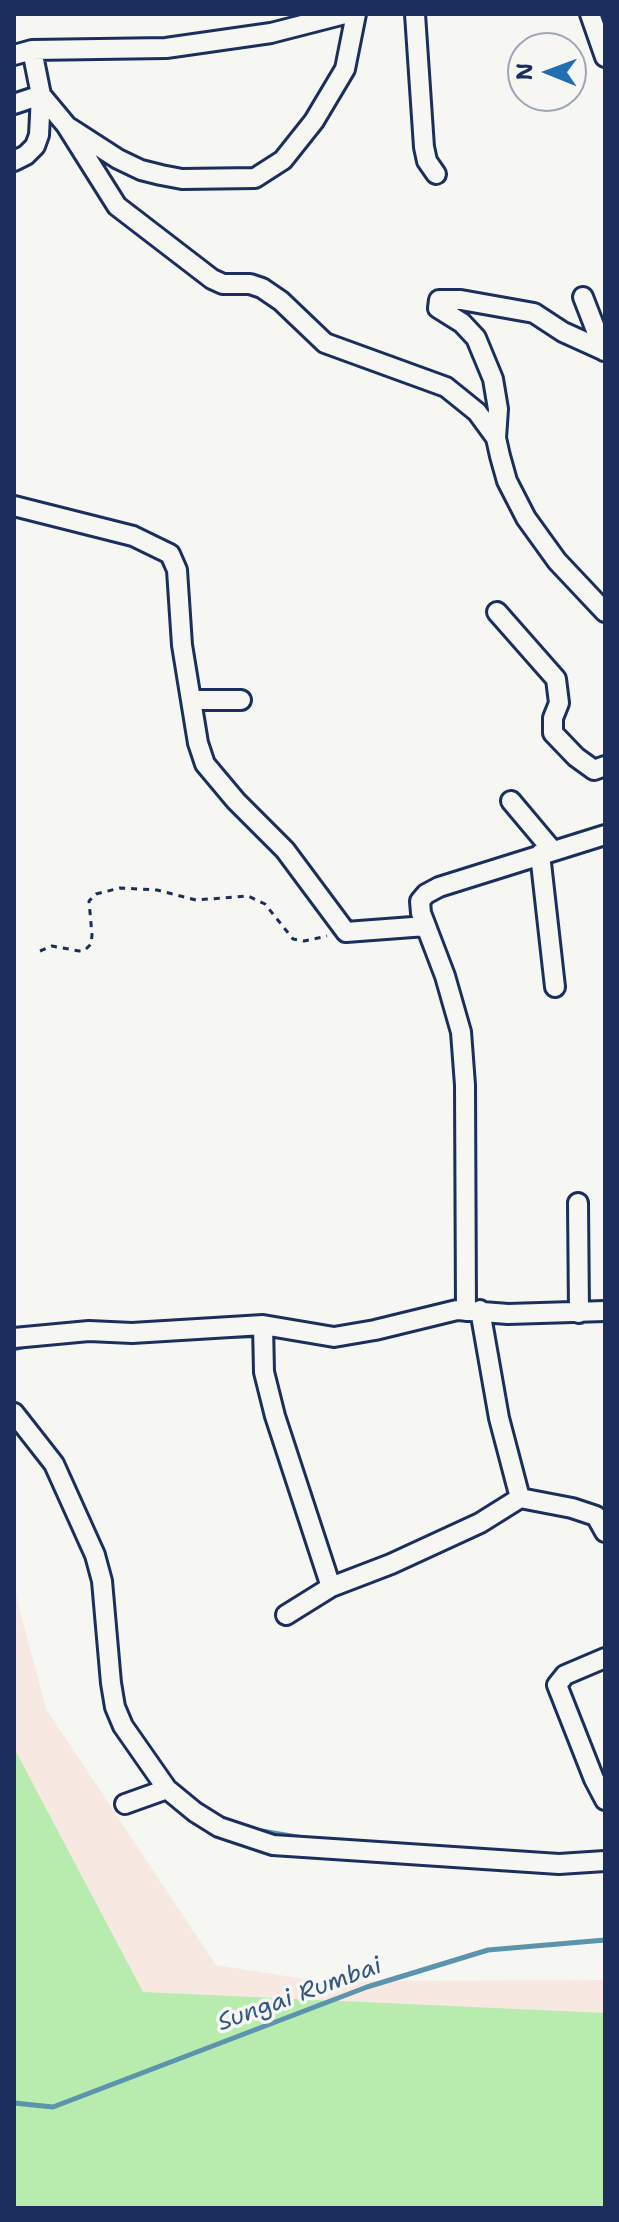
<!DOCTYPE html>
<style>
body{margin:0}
#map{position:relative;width:619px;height:2222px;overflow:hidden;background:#f6f6f2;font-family:"Shantell Sans",sans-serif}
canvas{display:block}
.frame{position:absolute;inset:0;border:16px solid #1b2f5e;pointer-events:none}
.north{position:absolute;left:507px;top:32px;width:80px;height:80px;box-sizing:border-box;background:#f6f6f2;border:2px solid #9ea6b7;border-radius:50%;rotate:271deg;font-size:22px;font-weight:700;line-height:32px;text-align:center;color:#1b2f5e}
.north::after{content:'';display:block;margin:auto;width:28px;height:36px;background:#1f6fb2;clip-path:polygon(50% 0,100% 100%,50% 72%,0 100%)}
</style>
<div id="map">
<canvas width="619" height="2222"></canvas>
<div class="frame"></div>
<div class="north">N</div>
</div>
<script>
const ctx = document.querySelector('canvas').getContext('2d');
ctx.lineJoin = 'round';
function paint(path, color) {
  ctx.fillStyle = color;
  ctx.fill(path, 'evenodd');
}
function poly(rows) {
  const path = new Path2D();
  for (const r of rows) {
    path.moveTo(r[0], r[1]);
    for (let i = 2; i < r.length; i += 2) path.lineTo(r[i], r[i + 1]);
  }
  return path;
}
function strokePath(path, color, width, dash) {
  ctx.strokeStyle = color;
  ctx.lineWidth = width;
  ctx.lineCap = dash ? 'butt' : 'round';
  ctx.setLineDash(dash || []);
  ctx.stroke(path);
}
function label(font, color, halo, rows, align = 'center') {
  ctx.font = font + ' "Shantell Sans",sans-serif';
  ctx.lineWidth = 7;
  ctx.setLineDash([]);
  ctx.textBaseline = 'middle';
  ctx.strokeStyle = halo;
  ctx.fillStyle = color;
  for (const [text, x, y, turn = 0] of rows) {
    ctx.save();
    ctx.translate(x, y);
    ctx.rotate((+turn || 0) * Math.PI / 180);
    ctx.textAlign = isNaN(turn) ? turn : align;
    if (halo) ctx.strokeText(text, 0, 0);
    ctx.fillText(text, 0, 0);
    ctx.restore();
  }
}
paint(poly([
 [14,1588,46,1709,216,1965,317,1981,605,1980,605,2208,14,2208]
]), '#f7e9e1');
paint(poly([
 [14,1748,143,1992,605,2013,605,2208,14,2208]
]), '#b8ecae');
strokePath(poly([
 [230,1336,260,1336],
 [14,1349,29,1345],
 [256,1830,309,1839],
 [14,2103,53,2107,367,1987,488,1950,605,1940]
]), '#5c94ae', 5);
const street = poly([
 [415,14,424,147,427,161,436,174],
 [590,14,605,57],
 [14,55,32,50,166,48,271,33,345,14],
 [14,104,41,95,66,125,117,206,212,279,223,284,250,284,262,288,281,301,325,343,446,387,477,412,496,438],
 [70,128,118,159,141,170,161,175,182,179,255,178,283,160,314,121,345,69,356,14],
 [14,161,26,155,35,146,39,135,41,95,32,50],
 [583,297,604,351],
 [605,351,563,332,534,313,461,300,439,300,438,308,462,323,476,338,493,379,498,409,496,438,500,456,507,481,526,518,557,561,605,612],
 [14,506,133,536,170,554,177,570,182,645,198,743,205,764,236,801,285,850,346,932,426,926],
 [497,612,556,679,559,703,553,718,553,733,576,757,594,770,605,766],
 [193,700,241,700],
 [511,801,553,851],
 [540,854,555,987],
 [578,1203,579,1313],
 [480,1310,499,1418,520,1498],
 [466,1311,465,1085,461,1032,445,976,421,913,420,901,426,894,439,887,605,835],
 [263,1325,264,1372,275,1416,331,1587],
 [14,1338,89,1331,132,1333,263,1325,334,1337,375,1330,457,1310,508,1314,605,1311],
 [14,1413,54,1464,95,1555,102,1581,111,1683,115,1707,123,1726,167,1789,195,1812,219,1827,273,1845,559,1864,605,1861],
 [286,1615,331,1587,391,1564,480,1523,520,1498,572,1508,596,1516,605,1532],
 [605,1658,565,1675,557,1685,594,1779,605,1800],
 [125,1804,167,1789]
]);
strokePath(street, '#1b2f5e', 24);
strokePath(poly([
 [40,951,52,946,79,951,85,950,91,944,92,935,89,901,96,894,120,888,157,890,196,900,248,896,265,904,293,939,304,941,327,936]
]), '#1b2f5e', 3, [6, 6]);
strokePath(street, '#f6f6f2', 18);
label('italic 24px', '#36597f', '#f6f6f2', [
 ["Sungai Rumbai",300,1995,-20]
]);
</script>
